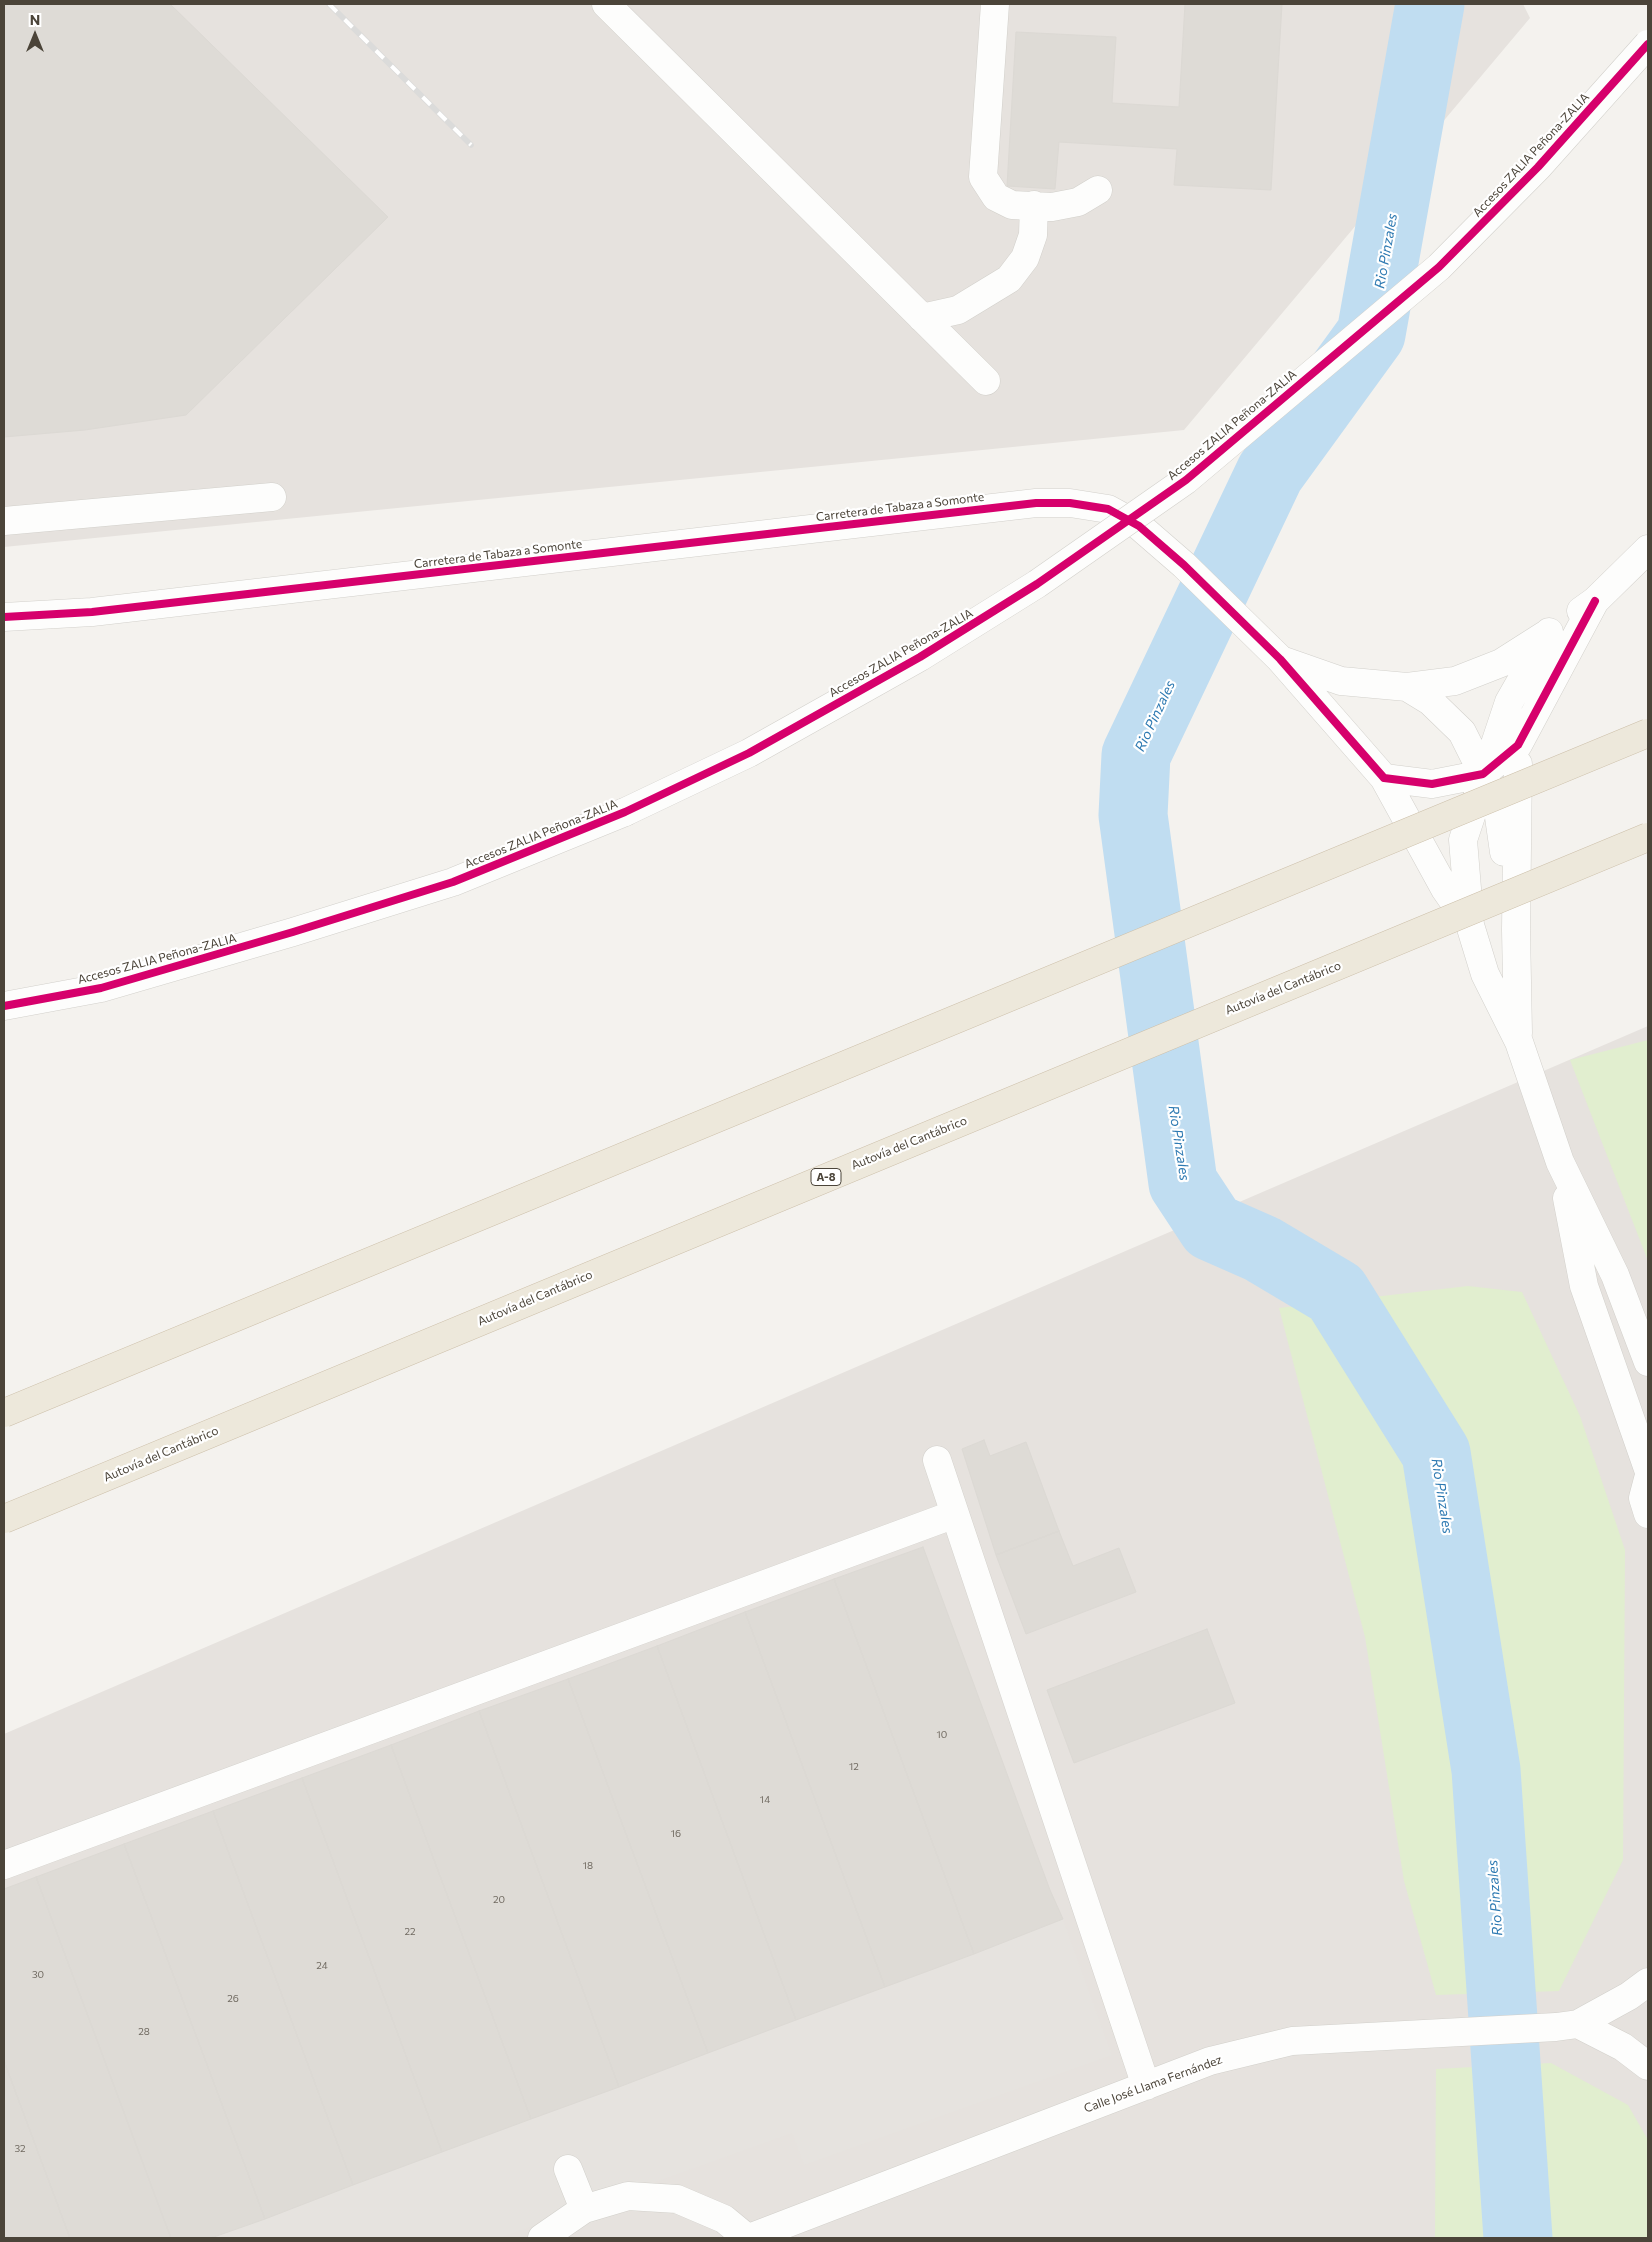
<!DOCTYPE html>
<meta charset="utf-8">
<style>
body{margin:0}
#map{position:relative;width:1652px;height:2242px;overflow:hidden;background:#f4f2ee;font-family:Commissioner,sans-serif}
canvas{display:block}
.frame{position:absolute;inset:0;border:5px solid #4b4439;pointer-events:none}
.north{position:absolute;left:10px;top:10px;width:50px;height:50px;-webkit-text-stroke:4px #fff;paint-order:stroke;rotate:0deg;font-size:14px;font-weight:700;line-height:20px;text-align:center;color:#4b4439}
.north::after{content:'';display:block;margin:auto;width:18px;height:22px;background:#4b4439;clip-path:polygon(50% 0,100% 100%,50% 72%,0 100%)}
</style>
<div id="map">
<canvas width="1652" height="2242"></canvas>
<div class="frame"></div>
<div class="north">N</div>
</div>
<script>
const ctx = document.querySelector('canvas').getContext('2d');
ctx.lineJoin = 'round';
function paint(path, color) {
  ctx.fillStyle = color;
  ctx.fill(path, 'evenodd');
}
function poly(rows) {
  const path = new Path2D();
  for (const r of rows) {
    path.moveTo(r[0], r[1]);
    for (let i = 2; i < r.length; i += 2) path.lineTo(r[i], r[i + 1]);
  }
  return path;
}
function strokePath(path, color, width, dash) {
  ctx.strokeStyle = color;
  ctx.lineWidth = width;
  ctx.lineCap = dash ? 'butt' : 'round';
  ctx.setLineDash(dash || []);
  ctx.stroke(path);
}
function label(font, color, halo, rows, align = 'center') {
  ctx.font = font + ' Commissioner,sans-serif';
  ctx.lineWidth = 4.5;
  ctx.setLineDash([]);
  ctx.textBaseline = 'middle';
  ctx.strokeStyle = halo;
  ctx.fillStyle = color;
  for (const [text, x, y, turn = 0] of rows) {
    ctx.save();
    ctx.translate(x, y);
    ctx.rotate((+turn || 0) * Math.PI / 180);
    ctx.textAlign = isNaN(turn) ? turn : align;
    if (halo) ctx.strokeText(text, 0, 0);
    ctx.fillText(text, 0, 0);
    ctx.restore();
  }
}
paint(poly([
 [4,4,1523,4,1530,18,1184,430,4,547],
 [1648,1026,1648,2238,4,2238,4,1734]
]), '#e6e2de');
paint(poly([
 [1648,1040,1648,1261,1570,1060],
 [1468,1286,1522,1292,1580,1416,1625,1550,1623,1860,1559,1991,1436,1995,1404,1881,1365,1637,1279,1308],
 [1551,2063,1628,2105,1648,2140,1648,2238,1435,2238,1436,2069]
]), '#e1eecf');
paint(poly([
 [1063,1919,1112,2055,804,2165,792,2133,499,2238,171,2238]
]), '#e6e3df');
strokePath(poly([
 [1430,4,1371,334,1270,473,1136,755,1133,815,1183,1183,1212,1227,1262,1249,1336,1293,1436,1453,1486,1770,1518,2238]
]), '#c0ddf1', 69);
const building = poly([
 [4,4,170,4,388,217,186,415,85,430,4,437,4,4],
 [1185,4,1282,4,1271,190,1174,185,1177,149,1059,142,1055,189,1007,186,1016,32,1116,37,1112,103,1179,107,1185,4],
 [984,1440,990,1456,1026,1442,1059,1531,996,1555,962,1449,984,1440],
 [1059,1531,1073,1566,1119,1548,1136,1592,1026,1634,996,1555,1059,1531],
 [923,1547,1050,1890,1063,1919,974,1954,834,1579,923,1547],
 [834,1579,974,1954,885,1987,745,1612,834,1579],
 [745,1612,885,1987,796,2020,657,1646,745,1612],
 [1207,1629,1235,1703,1074,1763,1047,1690,1207,1629],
 [657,1646,796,2020,708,2053,568,1679,657,1646],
 [568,1679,708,2053,619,2087,479,1711,568,1679],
 [479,1711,619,2087,531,2119,391,1745,479,1711],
 [391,1745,531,2119,442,2152,302,1778,391,1745],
 [302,1778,442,2152,353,2185,213,1811,302,1778],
 [213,1811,353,2185,265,2219,124,1844,213,1811],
 [124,1844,265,2219,211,2238,171,2238,36,1877,124,1844],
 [36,1877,164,2220,171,2238,70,2238,4,2061,4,1889,36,1877],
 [4,2061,70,2238,4,2238,4,2061]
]);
paint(building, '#dedbd6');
strokePath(building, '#dcd9d4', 1);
const minor = poly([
 [606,4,986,381],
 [995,4,983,177,996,197,1012,205,1052,207,1078,202,1098,190],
 [922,318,958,310,1009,279,1025,258,1033,235,1034,205],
 [4,521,272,497],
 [1581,611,1595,601,1648,549],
 [4,617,92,612,1036,503,1070,503,1108,509,1139,526,1184,565,1280,659,1384,778,1432,784,1483,774,1518,745,1595,601],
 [1549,632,1509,702,1463,840,1470,925,1485,974,1519,1042,1560,1162,1615,1275,1648,1362],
 [1281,660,1341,681,1407,687,1455,681,1501,663,1545,635],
 [1407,687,1430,701,1462,732,1483,774,1498,810,1504,852],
 [1518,764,1516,930,1518,1033],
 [1384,778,1445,889,1470,925],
 [4,1006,101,988,293,932,453,882,625,812],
 [1567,1198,1584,1286,1648,1469],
 [937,1460,1146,2086],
 [1648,1479,1643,1498,1648,1514],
 [4,1865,955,1514],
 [1578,2024,1623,2047,1648,2066],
 [568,2169,584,2209],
 [542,2238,584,2209,628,2196,677,2199,724,2219,747,2238],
 [749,2238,1210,2061,1292,2041,1556,2027,1578,2024,1629,1996,1648,1982]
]);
strokePath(minor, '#d2d0cb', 29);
strokePath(minor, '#fdfdfc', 28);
const rail = poly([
 [329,4,471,145]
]);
strokePath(rail, '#dbdbda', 5.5);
strokePath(rail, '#fff', 4, [11]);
const minorBridge = poly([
 [625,812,749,753,920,657,1037,584,1186,480,1439,267,1538,167,1648,44]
]);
const highwayBridge = poly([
 [4,1413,1648,733],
 [4,1519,1648,837]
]);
strokePath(minorBridge, '#d2d0cb', 29, []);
strokePath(highwayBridge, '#ccbfa9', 29, []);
strokePath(minorBridge, '#fdfdfc', 28);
strokePath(highwayBridge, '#ede8db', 28);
strokePath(poly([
 [4,617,92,612,1036,503,1070,503,1108,509,1139,526,1184,565,1280,659,1384,778,1432,784,1483,774,1518,745,1595,601],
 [4,1006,101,988,293,932,453,882,625,812,749,753,920,657,1037,584,1186,480,1439,267,1538,167,1648,44]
]), '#d6006c', 8);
label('10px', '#706a61', null, [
 ["10",942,1735],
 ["12",854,1767],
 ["14",765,1800],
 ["16",676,1834],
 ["18",588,1866],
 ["20",499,1900],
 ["22",410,1932],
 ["24",322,1966],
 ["30",38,1975],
 ["26",233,1999],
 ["28",144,2032],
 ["32",20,2149]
]);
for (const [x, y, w] of [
 [826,1177,30]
]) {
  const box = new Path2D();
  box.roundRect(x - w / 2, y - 8.5, w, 17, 4);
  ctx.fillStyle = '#fff';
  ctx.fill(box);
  strokePath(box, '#4b4439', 1);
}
label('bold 11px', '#4b4439', null, [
 ["A-8",826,1177]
]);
label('12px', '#4b4439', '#fff', [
 ["Accesos ZALIA Peñona-ZALIA",1531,155,-47],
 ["Accesos ZALIA Peñona-ZALIA",1232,425,-40],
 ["Carretera de Tabaza a Somonte",900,507,-7],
 ["Carretera de Tabaza a Somonte",498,554,-7],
 ["Accesos ZALIA Peñona-ZALIA",901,653,-30],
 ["Accesos ZALIA Peñona-ZALIA",541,834,-22],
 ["Accesos ZALIA Peñona-ZALIA",157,959,-15],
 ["Autovía del Cantábrico",1283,988,-22],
 ["Autovía del Cantábrico",909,1143,-22],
 ["Autovía del Cantábrico",535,1298,-23],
 ["Autovía del Cantábrico",161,1454,-23],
 ["Calle José Llama Fernández",1153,2084,-20]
]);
label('italic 14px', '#2e7ab2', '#fff', [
 ["Rio Pinzales",1386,251,-80],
 ["Rio Pinzales",1155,716,-65],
 ["Rio Pinzales",1179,1143,81],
 ["Rio Pinzales",1442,1496,81],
 ["Rio Pinzales",1495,1898,-94]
]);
</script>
